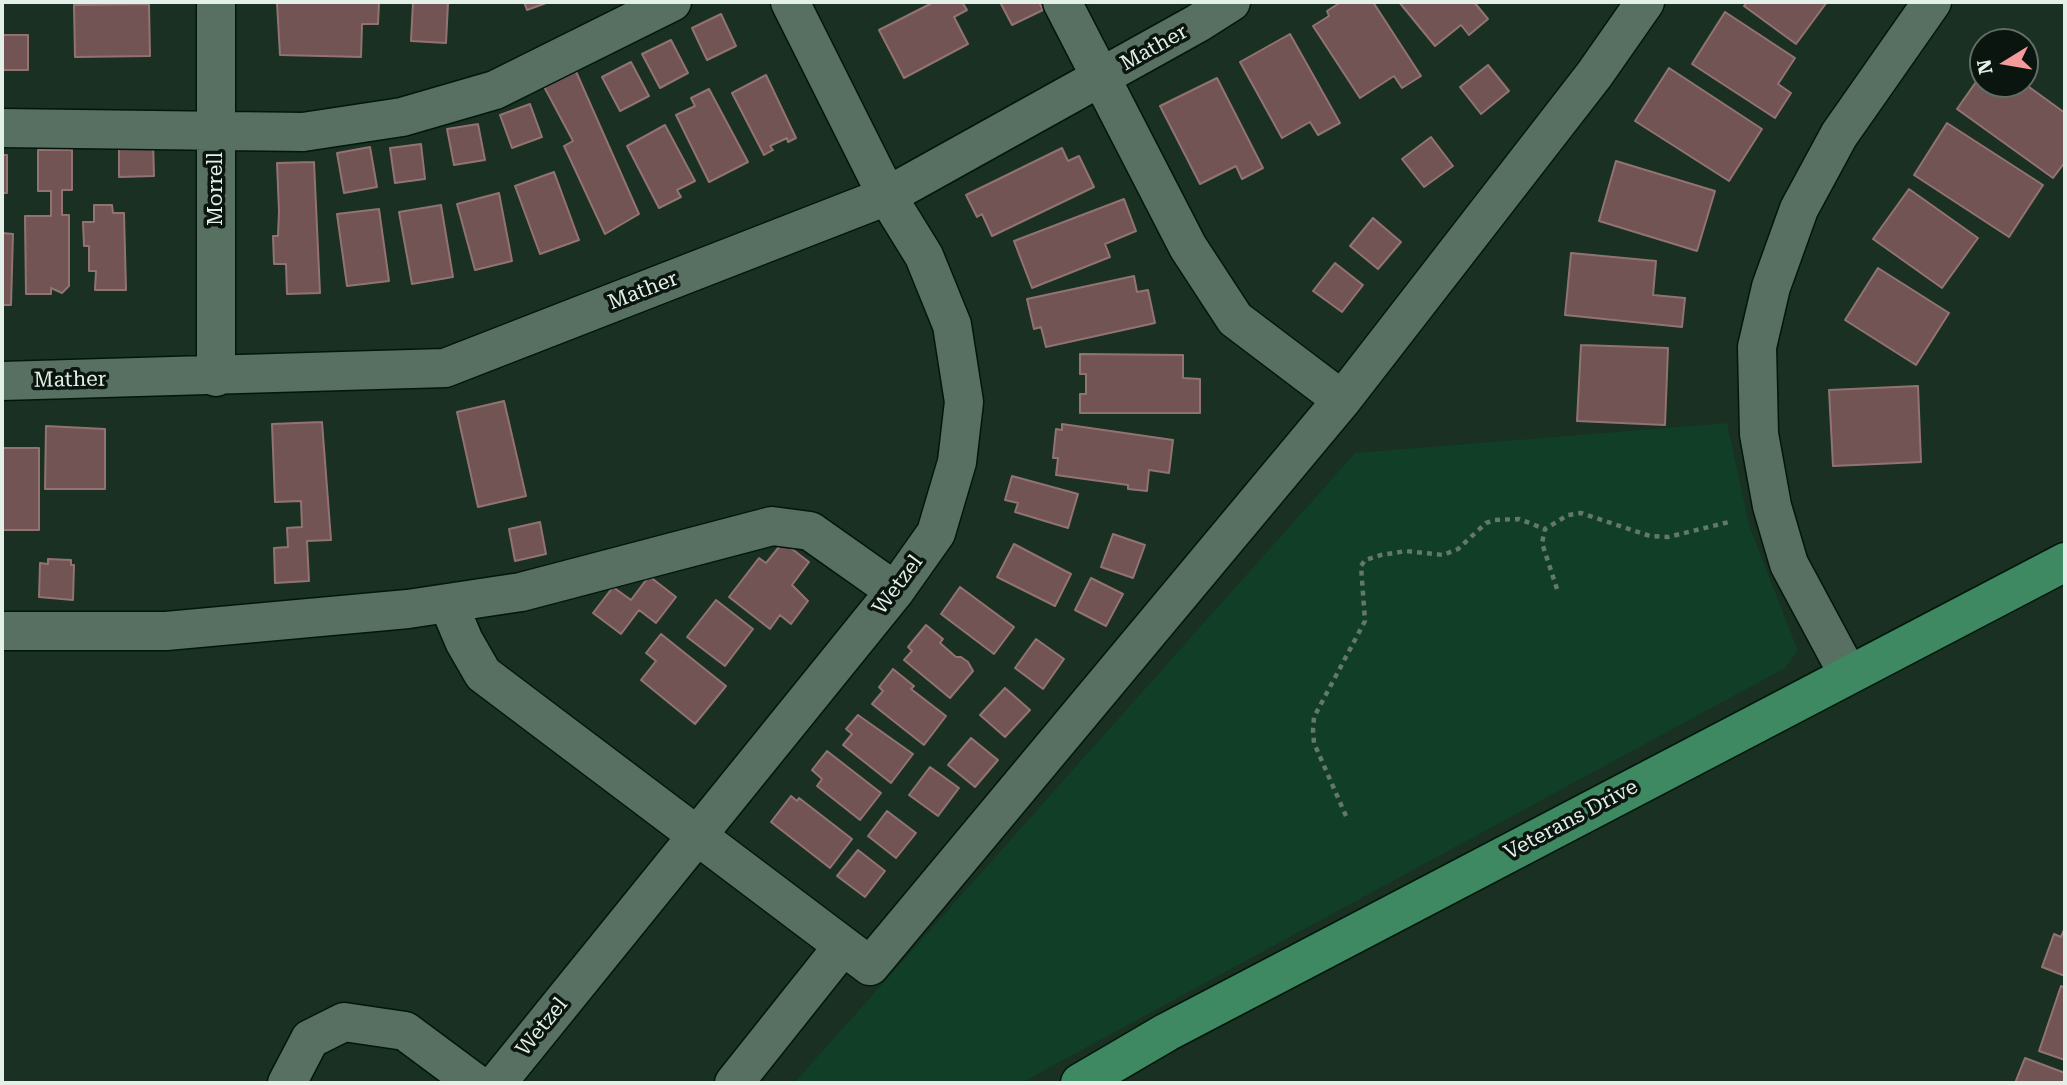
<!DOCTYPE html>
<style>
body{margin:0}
#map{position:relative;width:2067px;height:1085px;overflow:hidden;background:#193022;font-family:"Roboto Serif",serif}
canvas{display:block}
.frame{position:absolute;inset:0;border:4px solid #e2f0e7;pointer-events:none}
.north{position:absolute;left:1969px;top:28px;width:70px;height:70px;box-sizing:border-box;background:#0b150f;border:2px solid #616d65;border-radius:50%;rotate:259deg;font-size:19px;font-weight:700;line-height:28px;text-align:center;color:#e2f0e7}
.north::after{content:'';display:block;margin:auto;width:24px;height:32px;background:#f59b9b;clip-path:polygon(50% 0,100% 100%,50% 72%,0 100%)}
</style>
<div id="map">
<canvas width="2067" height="1085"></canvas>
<div class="frame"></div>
<div class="north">N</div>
</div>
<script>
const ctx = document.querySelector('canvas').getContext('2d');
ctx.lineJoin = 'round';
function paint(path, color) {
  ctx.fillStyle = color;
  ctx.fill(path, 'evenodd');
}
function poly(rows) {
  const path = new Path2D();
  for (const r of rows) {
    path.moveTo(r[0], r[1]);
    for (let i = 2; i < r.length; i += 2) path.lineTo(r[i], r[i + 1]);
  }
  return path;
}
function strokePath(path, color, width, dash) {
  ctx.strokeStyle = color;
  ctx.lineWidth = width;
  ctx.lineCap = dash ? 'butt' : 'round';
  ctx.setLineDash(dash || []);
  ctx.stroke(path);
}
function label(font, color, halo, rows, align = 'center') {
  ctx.font = font + ' "Roboto Serif",serif';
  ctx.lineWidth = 7;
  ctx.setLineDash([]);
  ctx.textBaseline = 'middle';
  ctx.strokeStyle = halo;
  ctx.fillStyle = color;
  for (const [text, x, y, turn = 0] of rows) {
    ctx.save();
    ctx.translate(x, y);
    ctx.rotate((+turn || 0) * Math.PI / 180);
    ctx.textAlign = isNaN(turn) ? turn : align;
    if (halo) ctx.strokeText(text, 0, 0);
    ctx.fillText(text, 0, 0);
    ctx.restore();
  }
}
paint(poly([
 [1727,423,1750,528,1798,651,1785,668,1021,1083,794,1083,1355,453]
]), '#103e26');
const building = poly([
 [283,2,379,2,378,24,362,24,361,57,280,55,277,3,283,2],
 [413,2,448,3,446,43,411,41,413,2],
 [524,2,549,2,527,10,524,2],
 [934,2,962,2,967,10,954,17,968,44,904,78,879,30,934,2],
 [1000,2,1039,2,1043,10,1012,25,1000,2],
 [1341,2,1373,2,1421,76,1402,88,1394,76,1360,98,1313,26,1329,16,1327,11,1341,2],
 [1399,2,1474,2,1488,19,1469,35,1461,25,1435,46,1399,2],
 [1747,2,1827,2,1796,44,1744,6,1747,2],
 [149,4,150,56,75,57,74,5,149,4],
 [1725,12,1795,58,1778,84,1791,93,1775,118,1692,64,1725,12],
 [721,14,736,46,707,60,692,28,721,14],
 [1290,34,1340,123,1318,135,1310,122,1282,138,1240,62,1290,34],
 [2,35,28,35,28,70,2,70,2,35],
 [671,40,688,73,660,88,642,54,671,40],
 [631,62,649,96,620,111,602,77,631,62],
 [1488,65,1509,91,1481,114,1460,87,1488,65],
 [574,67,639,214,605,234,564,146,573,141,541,81,574,67],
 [1669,68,1762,129,1729,181,1635,121,1669,68],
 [1983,72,1983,84,2025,84,2065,113,2065,162,2053,178,1957,109,1983,72],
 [766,75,796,138,788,142,787,138,770,146,773,150,764,155,732,93,766,75],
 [1217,78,1263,168,1242,179,1236,166,1200,184,1160,106,1217,78],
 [709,89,748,162,709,182,676,115,695,106,691,98,709,89],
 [530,104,542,137,512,148,500,115,530,104],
 [1947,123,2043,185,2009,237,1914,175,1947,123],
 [478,124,485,160,454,165,447,129,478,124],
 [665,125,695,181,677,190,681,197,659,208,627,146,665,125],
 [1431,137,1453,166,1424,187,1402,159,1431,137],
 [119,141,153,141,154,176,119,177,119,141],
 [421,144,425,179,395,183,390,148,421,144],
 [370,147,377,187,344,193,337,153,370,147],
 [1062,148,1068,161,1079,156,1094,187,992,236,982,214,977,217,966,195,1062,148],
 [38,150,72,150,72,190,62,190,62,215,69,215,69,286,62,293,51,288,51,294,26,294,25,216,51,216,51,191,38,191,38,150],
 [2,155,7,155,7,193,2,193,2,155],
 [1616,161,1715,191,1697,251,1599,221,1616,161],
 [314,162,320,293,287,294,286,264,274,264,273,236,278,236,279,211,277,163,314,162],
 [554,172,579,240,540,254,515,186,554,172],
 [1909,189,1978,238,1942,288,1873,239,1909,189],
 [499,193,512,261,475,270,457,204,499,193],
 [1124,199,1136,231,1105,244,1110,257,1032,288,1014,241,1124,199],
 [94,205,112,205,113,213,124,213,126,290,95,290,96,271,89,271,89,246,84,246,83,222,94,222,94,205],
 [441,205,453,277,412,284,399,212,441,205],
 [379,209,389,281,347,286,337,214,379,209],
 [1373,218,1401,242,1378,269,1350,246,1373,218],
 [2,233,13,234,11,305,2,305,2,233],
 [1571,253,1656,261,1653,295,1685,298,1682,327,1565,315,1571,253],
 [1335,263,1363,285,1342,312,1313,291,1335,263],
 [1878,268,1949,313,1916,365,1845,320,1878,268],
 [1134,276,1137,292,1148,290,1155,323,1046,347,1041,327,1034,329,1027,299,1134,276],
 [1581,345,1668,348,1665,425,1577,421,1581,345],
 [1080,354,1183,355,1183,378,1200,379,1200,413,1080,413,1080,394,1086,394,1086,374,1080,374,1080,354],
 [1918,386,1921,462,1833,466,1829,390,1918,386],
 [504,401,526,496,478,507,457,412,504,401],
 [322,422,331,540,307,541,309,581,275,583,274,548,288,547,287,528,302,527,301,501,275,502,272,424,322,422],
 [1062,424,1173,440,1169,473,1149,470,1147,491,1128,489,1128,485,1056,475,1058,458,1053,458,1056,429,1062,430,1062,424],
 [46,426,105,429,105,489,45,489,46,426],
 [2,448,39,448,39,530,2,530,2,448],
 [1012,476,1078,494,1068,528,1015,512,1018,503,1005,500,1012,476],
 [540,522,546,554,515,561,509,529,540,522],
 [1113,534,1145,545,1133,578,1101,567,1113,534],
 [783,542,809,562,792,585,808,601,791,624,780,615,770,629,729,597,759,558,766,563,783,542],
 [1014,544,1071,574,1055,606,997,577,1014,544],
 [48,559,71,560,71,565,74,565,73,600,39,597,40,563,48,564,48,559],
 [649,576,676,597,656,623,639,610,621,634,593,613,613,587,631,600,649,576],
 [1091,578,1123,594,1106,626,1075,610,1091,578],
 [960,587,1014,627,994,654,941,614,960,587],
 [716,600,753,629,725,666,687,637,716,600],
 [926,625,943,639,940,643,956,657,961,657,968,662,973,671,950,698,904,660,912,651,908,647,926,625],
 [661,634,726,686,695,724,641,680,656,661,646,653,661,634],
 [1036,639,1064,659,1043,689,1015,668,1036,639],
 [893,669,914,686,911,689,946,716,924,745,872,704,883,691,879,687,893,669],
 [1005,688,1030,710,1005,737,980,715,1005,688],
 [858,715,913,754,891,783,843,745,852,734,846,729,858,715],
 [971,738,998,760,975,787,948,765,971,738],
 [827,751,881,793,860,820,817,786,822,779,812,770,827,751],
 [930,767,959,788,938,816,909,795,930,767],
 [791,796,797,801,799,798,852,839,830,868,771,822,791,796],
 [887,811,916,833,896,858,868,836,887,811],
 [858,850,885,871,865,897,837,876,858,850],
 [2065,927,2065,976,2042,967,2054,934,2061,937,2065,927],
 [2061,986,2065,988,2065,1060,2039,1051,2061,986],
 [2025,1058,2065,1073,2065,1083,2015,1083,2025,1058]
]);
paint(building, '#715453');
strokePath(building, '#927372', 2);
const minor = poly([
 [216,2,216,377],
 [1062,2,1188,247,1235,319,1342,400],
 [2,128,303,132,402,117,495,90,672,2],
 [2,381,445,368,887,196,1198,23,1231,2],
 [448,603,464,641,483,674,870,966,1342,400,1594,75,1645,2],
 [2,631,166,631,408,609,521,592,772,526,810,531,895,591],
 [1848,674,1789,564,1772,506,1759,434,1757,347,1771,287,1799,209,1839,135,1932,2],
 [287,1083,310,1039,344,1022,405,1031,475,1083],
 [497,1083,895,591,936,533,957,462,964,402,952,325,924,256,887,196,790,2],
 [734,1083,843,946]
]);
const major = poly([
 [1080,1083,1167,1032,2065,562]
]);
strokePath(minor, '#02170b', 41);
strokePath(major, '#02170b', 41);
strokePath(poly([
 [1557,589,1542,543,1545,529,1568,515,1581,513,1650,536,1668,537,1729,522],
 [1346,816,1314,743,1313,730,1314,717,1365,621,1361,566,1365,560,1381,555,1406,551,1443,555,1458,549,1486,523,1495,520,1519,519,1545,529]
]), '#63776b', 4.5, [5, 5]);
strokePath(minor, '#577061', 38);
strokePath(major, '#3e8862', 38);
label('21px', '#e2f0e7', '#0b150f', [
 ["Mather",1154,48,-29],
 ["Morrell",216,189,-90],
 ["Mather",643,291,-21],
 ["Mather",70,380,-1],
 ["Wetzel",898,585,-53],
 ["Veterans Drive",1571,820,-28],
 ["Wetzel",542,1027,-51]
]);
</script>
